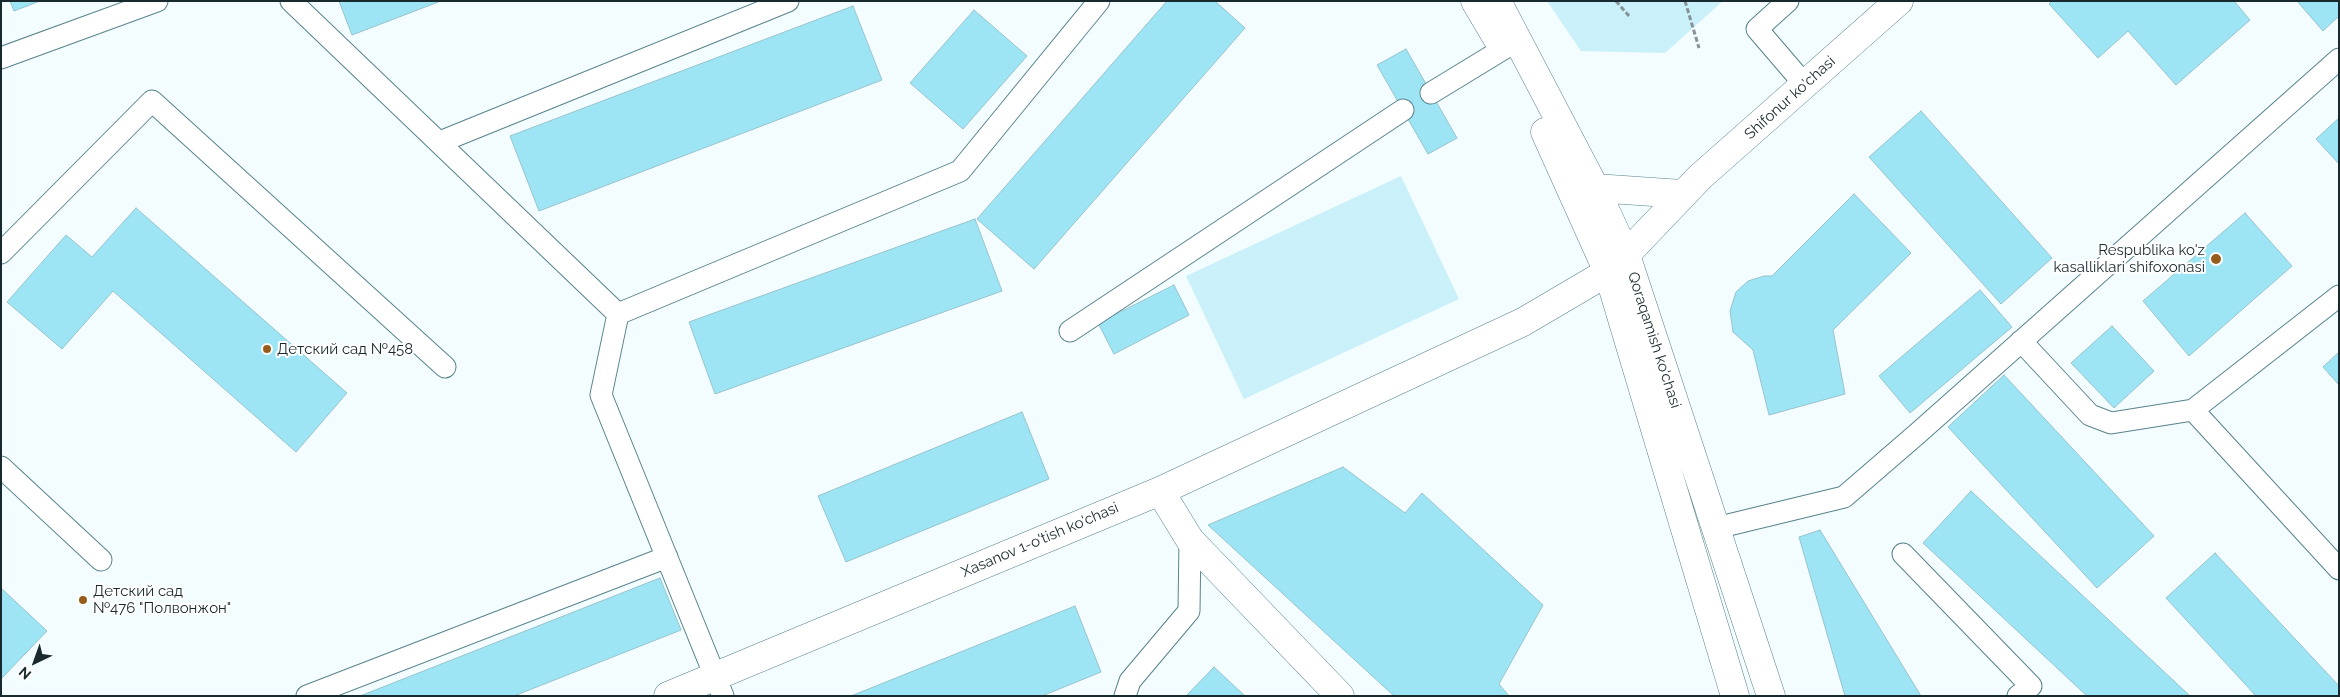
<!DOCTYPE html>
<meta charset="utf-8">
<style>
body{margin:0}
#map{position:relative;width:2340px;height:697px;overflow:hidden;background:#f3fcfe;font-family:Raleway,sans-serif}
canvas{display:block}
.frame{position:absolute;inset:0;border:2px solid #192a2e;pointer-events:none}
.north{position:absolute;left:10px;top:637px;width:50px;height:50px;-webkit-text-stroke:4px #fff;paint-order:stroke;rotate:222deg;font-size:14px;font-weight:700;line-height:20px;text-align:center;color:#192a2e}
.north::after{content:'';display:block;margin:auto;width:18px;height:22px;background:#192a2e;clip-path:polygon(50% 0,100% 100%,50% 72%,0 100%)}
</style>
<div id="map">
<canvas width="2340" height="697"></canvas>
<div class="frame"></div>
<div class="north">N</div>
</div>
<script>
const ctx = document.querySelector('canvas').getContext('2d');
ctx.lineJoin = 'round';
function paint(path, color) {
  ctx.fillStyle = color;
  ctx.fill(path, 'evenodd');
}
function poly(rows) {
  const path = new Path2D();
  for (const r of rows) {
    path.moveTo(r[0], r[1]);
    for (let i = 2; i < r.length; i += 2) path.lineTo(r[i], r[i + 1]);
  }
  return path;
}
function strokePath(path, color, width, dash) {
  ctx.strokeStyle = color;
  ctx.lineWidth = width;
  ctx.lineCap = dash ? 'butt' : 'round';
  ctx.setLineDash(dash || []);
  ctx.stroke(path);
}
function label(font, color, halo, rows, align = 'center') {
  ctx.font = font + ' Raleway,sans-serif';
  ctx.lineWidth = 4;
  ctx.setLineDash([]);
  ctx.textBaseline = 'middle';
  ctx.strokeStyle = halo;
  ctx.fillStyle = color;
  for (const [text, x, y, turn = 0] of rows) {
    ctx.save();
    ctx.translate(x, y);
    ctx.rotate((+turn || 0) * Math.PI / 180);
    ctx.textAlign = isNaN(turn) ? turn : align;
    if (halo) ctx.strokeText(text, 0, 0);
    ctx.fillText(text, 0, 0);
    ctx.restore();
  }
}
paint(poly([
 [1547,1,1723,1,1665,53,1581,51],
 [1401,176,1459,299,1244,399,1186,276]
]), '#caf1fa');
const building = poly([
 [10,1,40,1,14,11,10,1],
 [339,1,441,1,352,35,339,1],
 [1167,1,1215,1,1245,28,1034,269,977,219,1167,1],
 [2052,1,2234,1,2250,20,2176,85,2128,31,2098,58,2049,4,2052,1],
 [2297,1,2339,1,2339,16,2323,31,2297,1],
 [853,6,882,80,539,211,510,136,853,6],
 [974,10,1027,56,963,129,910,83,974,10],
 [1406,49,1457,138,1428,154,1377,65,1406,49],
 [1921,111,2052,258,2001,304,1869,157,1921,111],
 [2339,118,2339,164,2316,139,2339,118],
 [1854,194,1911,253,1833,330,1845,394,1769,415,1753,350,1733,332,1730,311,1736,292,1748,281,1764,276,1772,276,1854,194],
 [136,208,347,393,296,452,113,291,62,349,7,302,66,235,92,257,136,208],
 [2245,213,2292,266,2189,356,2143,301,2245,213],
 [975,219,1002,291,715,394,689,322,975,219],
 [1174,285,1189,315,1114,354,1098,323,1174,285],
 [1980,290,2012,327,1910,413,1879,376,1980,290],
 [2112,326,2154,371,2114,408,2071,363,2112,326],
 [2339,352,2339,385,2323,367,2339,352],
 [2004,375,2154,536,2097,588,1948,427,2004,375],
 [1022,412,1049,479,846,562,818,496,1022,412],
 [1343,467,1405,513,1422,493,1543,605,1499,684,1509,696,1394,696,1208,525,1343,467],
 [1971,491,2190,696,2087,696,1923,543,1971,491],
 [1820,530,1921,696,1845,696,1799,537,1820,530],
 [2215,553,2339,686,2339,696,2256,696,2166,598,2215,553],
 [660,578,681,630,514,696,360,696,660,578],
 [1,588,47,631,1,679,1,588],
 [1075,606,1101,672,1042,696,851,696,1075,606],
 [1214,667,1245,696,1186,696,1214,667]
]);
paint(building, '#9de5f5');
strokePath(building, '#97c3cd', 1);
const lane = poly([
 [291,1,618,314],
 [1788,1,1757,29,1805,85],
 [1,58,157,1],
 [1431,93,1518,40],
 [440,142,788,1],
 [1,253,152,101,445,367],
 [2339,296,2193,410,2339,569],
 [618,314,960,171,1099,1],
 [618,314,601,395,723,696],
 [1070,331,1403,110],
 [2021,341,2090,415,2111,423,2193,410],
 [1,467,101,560],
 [1716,528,1844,497,1917,434,2339,59],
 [1903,554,2031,686,2018,696],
 [307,696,667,557],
 [1125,696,1130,681,1189,611,1190,540]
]);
const street = poly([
 [1160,491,1190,540,1340,696],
 [668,696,1160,491,1523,322,1608,272]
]);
const secondary = poly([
 [1475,1,1497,38],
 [1497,1,1595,188,1626,255,1771,696],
 [1545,132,1608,272,1735,696],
 [1581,179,1595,188,1682,194],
 [1615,266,1700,177,1899,1]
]);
strokePath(lane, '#59838d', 23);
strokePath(street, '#59838d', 29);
strokePath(secondary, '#59838d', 29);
strokePath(poly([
 [1616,1,1629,16],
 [1685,1,1699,48]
]), '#879497', 3, [5, 2.5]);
strokePath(lane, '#fff', 21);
strokePath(street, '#fff', 28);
strokePath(secondary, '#fff', 28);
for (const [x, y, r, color] of [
 [2216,259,6,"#965c1a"],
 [267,349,5,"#965c1a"],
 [83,600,5,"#965c1a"]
]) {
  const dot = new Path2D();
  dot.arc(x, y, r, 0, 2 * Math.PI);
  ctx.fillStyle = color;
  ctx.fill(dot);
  strokePath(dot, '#fff', 2);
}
label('15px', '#192a2e', '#fff', [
 ["Shifonur ko'chasi",1790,98,-42],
 ["Qoraqamish ko'chasi",1654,340,72],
 ["Xasanov 1-o'tish ko'chasi",1040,540,-23]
]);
label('15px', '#192a2e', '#fff', [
 ["Respublika ko'z",2205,250,"right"],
 ["kasalliklari shifoxonasi",2205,267,"right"],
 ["Детский сад №458",277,349],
 ["Детский сад",93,591],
 ["№476 \"Полвонжон\"",93,608]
], 'left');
</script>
